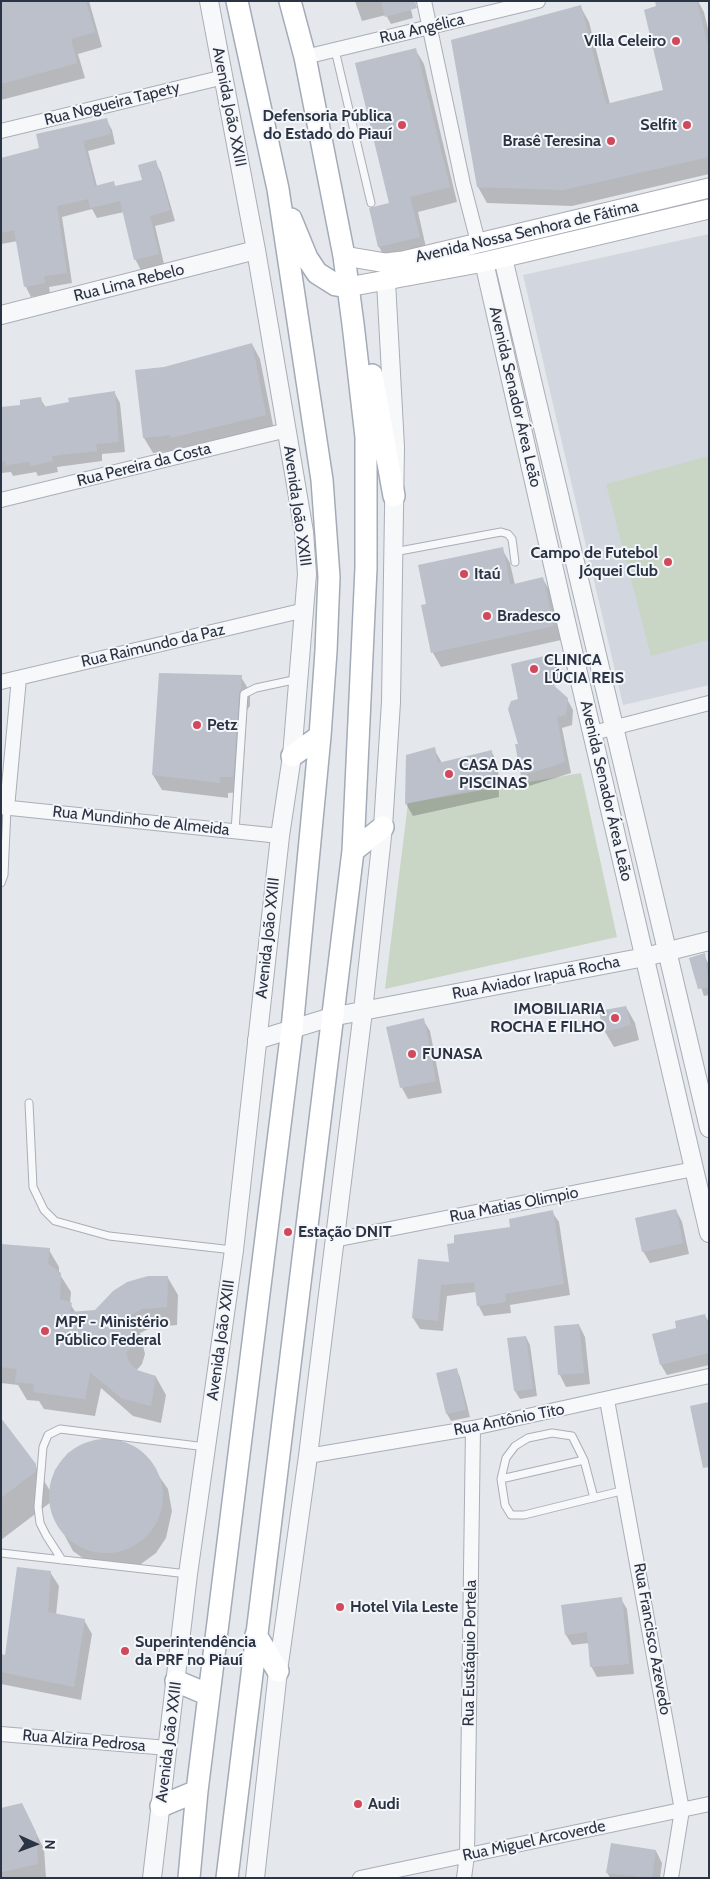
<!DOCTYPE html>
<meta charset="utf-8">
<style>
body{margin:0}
#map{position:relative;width:710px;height:1879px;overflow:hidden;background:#e4e7ec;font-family:Cabin,sans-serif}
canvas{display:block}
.frame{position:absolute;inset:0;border:2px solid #2b3445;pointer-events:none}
.north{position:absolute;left:10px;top:1819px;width:50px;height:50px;-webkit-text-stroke:4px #f4f6f9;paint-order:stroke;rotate:92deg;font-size:14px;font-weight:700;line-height:20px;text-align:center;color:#2b3445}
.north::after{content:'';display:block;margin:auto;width:18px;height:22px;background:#2b3445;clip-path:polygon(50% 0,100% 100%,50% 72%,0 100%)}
</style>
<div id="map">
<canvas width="710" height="1879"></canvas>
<div class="frame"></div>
<div class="north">N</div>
</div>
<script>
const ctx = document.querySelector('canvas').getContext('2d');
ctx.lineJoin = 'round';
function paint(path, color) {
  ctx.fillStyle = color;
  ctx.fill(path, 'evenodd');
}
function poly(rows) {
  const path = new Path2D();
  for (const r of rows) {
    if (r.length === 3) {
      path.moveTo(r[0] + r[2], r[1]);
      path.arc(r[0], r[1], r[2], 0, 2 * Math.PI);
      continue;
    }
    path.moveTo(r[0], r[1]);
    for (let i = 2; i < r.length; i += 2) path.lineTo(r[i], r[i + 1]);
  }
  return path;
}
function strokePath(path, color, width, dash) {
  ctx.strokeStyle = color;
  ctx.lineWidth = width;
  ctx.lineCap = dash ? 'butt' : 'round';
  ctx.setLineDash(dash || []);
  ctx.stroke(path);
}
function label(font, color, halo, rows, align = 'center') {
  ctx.font = font + ' Cabin,sans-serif';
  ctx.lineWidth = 4;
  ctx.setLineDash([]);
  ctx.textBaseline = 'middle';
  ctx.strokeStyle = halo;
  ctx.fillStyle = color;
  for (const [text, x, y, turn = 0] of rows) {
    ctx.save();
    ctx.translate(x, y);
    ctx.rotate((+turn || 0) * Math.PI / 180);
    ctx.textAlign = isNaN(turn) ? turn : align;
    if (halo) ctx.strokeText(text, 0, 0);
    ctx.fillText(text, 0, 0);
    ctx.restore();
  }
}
paint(poly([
 [709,234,709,685,623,705,523,275]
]), '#d2d6de');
paint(poly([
 [709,456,709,640,651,656,606,484],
 [581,773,617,937,385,989,408,803]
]), '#c9d6c5');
paint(poly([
 [1,1,89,1,102,47,78,54,85,78,1,100],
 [355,1,409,1,413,18,391,24,386,15,362,21],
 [656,1,698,1,704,12,709,33,709,174,572,206,487,203,478,187,580,6,589,22,610,104,664,91],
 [415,49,424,64,457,202,418,212,427,252,387,261,379,247,371,209,390,204],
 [106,119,112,130,115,144,88,151,97,186,113,183,116,187,144,181,155,162,161,172,175,221,155,226,164,264,141,270,135,259,124,212,97,218,92,209,62,217,72,283,49,287,50,293,31,297,26,287,18,241,1,244,1,159,41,149],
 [252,344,260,359,274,430,179,450,153,453,144,438,136,371,164,368],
 [114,392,120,403,125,452,102,454,102,461,57,467,58,472,38,476,36,472,13,476,11,472,2,473,1,409,22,406,40,398,46,408],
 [502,549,510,563,515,585,543,579,551,593,561,640,441,667,433,653,422,606,427,605],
 [552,656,559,666,562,684,552,686,567,699,573,710,572,725,562,728,571,773,529,786,523,775,520,700],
 [241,677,250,692,250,706,247,710,242,792,228,793,228,798,162,790,153,775],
 [434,749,442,763,491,751,498,763,499,797,413,816,406,804,407,756],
 [704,955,709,965,709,995,704,996,691,959],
 [626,1007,635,1023,639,1040,614,1047,605,1032,601,1012],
 [423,1020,430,1031,442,1093,408,1099,402,1088],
 [676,1210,682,1222,689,1254,650,1263,643,1251],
 [552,1212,559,1222,570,1295,510,1305,511,1313,484,1316,478,1305,476,1292,447,1296,443,1331,420,1329,413,1318,451,1264,512,1228],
 [1,1245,49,1250,59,1267,59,1273,71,1292,70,1304,76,1313,95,1312,168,1278,178,1295,177,1325,153,1327,140,1333,145,1354,142,1364,136,1371,156,1377,166,1395,161,1423,133,1416,101,1388,95,1416,44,1409,39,1401,27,1400,18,1385,1,1383],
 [705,1316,709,1322,709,1365,667,1375,661,1365,678,1329],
 [579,1325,585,1337,590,1384,566,1387,560,1375,555,1327],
 [526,1337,530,1345,537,1396,520,1399,515,1391,509,1340],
 [456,1369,460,1377,470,1417,451,1421,447,1414],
 [1,1420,35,1465,50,1491,55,1470,68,1453,82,1446,101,1441,129,1445,144,1455,168,1489,172,1511,166,1538,156,1553,141,1564,106,1568,91,1564,73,1551,52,1512,51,1502,1,1540],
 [50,1572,59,1586,56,1615,84,1620,92,1634,81,1700,1,1684,1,1656,6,1656],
 [621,1599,627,1609,634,1674,597,1677,591,1666,589,1643,572,1645,566,1635],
 [22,1805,44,1849,46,1878,1,1878,1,1809],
 [656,1851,662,1863,660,1878,610,1878,607,1872]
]), '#0003');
paint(poly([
 [1,1,86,1,95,32,71,39,77,63,1,84],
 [381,1,415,1,417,8,385,17],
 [655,1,697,1,709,50,709,157,563,190,477,187,451,40,581,5,606,104,663,90,644,10,656,6],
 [416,48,450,187,410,197,420,237,378,247,369,208,389,203,355,63],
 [107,118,111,134,83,141,95,186,114,181,115,186,142,180,138,165,156,160,170,210,150,216,159,254,134,260,120,201,90,208,88,199,57,206,67,273,44,276,45,283,24,287,14,230,1,233,1,158,39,148,36,134],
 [252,343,266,415,170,438,170,435,143,438,135,370,164,367],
 [115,391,119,442,96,444,97,451,52,456,53,461,31,466,30,462,6,465,5,461,1,462,1,407,20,405,20,400,41,397,43,407,69,402,68,398],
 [503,547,510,585,543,577,554,626,431,653,421,605,426,604,418,565],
 [553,654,556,673,543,676,568,698,566,715,557,717,565,762,521,776,515,744,518,744,508,709,511,701,518,699,511,664],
 [159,673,242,675,241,689,239,694,233,777,220,777,220,783,152,775],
 [435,747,438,763,492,750,493,785,405,804,406,755],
 [705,953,709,987,698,989,689,958],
 [626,1006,631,1025,603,1032,599,1011],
 [424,1018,436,1081,400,1088,386,1027],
 [676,1209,683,1243,642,1252,635,1218],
 [553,1210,564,1284,505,1294,506,1302,477,1306,474,1282,441,1285,438,1321,412,1318,418,1259,449,1262,447,1244,454,1243,454,1235,510,1227,509,1219],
 [1,1244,50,1248,48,1264,61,1273,60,1299,72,1303,70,1312,95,1310,113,1291,127,1282,148,1276,168,1276,167,1307,142,1309,131,1315,135,1335,132,1346,126,1353,129,1362,137,1370,156,1376,151,1406,121,1398,90,1372,85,1399,33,1392,34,1384,15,1382,17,1369,1,1367],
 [705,1314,709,1328,709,1353,660,1365,652,1334,676,1328,675,1321],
 [579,1324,584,1373,558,1375,554,1326],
 [526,1336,533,1389,514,1391,507,1338],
 [457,1368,466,1410,446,1414,436,1373],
 [709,1402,709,1467,703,1468,690,1406],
 [1,1418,36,1464,36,1471,1,1498],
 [106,1496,57],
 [17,1567,51,1571,48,1612,85,1619,74,1687,1,1672,1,1654,5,1655],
 [622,1597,629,1664,590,1667,587,1632,565,1635,561,1605],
 [22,1803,36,1832,38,1864,1,1872,1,1808],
 [611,1843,656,1850,652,1878,606,1873]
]), '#bbc0ca');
const service = poly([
 [335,50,371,203],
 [394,552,501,532,508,534,512,539,515,562],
 [235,831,244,694,256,688,298,679],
 [1,883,4,875,7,808],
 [29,1103,33,1187,44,1210,55,1221,109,1236,233,1250],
 [501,1479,584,1460],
 [594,1498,584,1460,572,1436,552,1433,528,1438,515,1446,506,1458,501,1479,505,1505,511,1515,524,1515,625,1490],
 [1,1553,188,1574],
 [62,1560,46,1535,40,1523,38,1507,43,1447,48,1435,60,1429,206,1447]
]);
const minor = poly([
 [424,1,463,184,478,242],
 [305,57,538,1],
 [1,131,224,77],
 [1,500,287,430],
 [1,682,305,610],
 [593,733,709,703],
 [1,807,280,836],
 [7,808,19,678],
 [334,1240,694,1169],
 [607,1400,682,1810,671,1878],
 [308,1456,473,1428,709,1376],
 [1,1734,168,1748],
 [360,1878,709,1804],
 [464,1878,467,1855,473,1428]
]);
const tertiary = poly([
 [503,258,709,1128],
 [484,262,561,600,709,1233],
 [1,315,256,250],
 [257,1040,331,1017,645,957,709,941],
 [152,1878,188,1574,234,1250,280,836,292,756,307,574,304,532,256,250,209,1],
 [255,1878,278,1671,308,1456,363,1011,383,827,391,702,395,447,386,282]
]);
const secondary = poly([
 [344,256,386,263,403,261,709,188],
 [348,287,484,262,709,209]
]);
const primary = poly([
 [291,219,307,258,317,273,336,285,348,287],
 [372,375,394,496],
 [292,756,320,736],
 [353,851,383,827],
 [256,1635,278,1671],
 [176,1681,209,1695],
 [161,1806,197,1791],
 [189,1878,197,1791,292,1029,320,736,326,651,329,577,322,480,278,189,237,1],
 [227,1878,353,851,366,568,366,437,353,324,344,256,305,57,290,1]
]);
strokePath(service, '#a9aeb7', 9);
strokePath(minor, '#a9aeb7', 16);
strokePath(tertiary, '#a9aeb7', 20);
strokePath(secondary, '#a9aeb7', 21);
strokePath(primary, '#a3abb8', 24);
strokePath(service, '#f7f8fa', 7);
strokePath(minor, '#f7f8fa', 14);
strokePath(tertiary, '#f7f8fa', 18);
strokePath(secondary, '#fff', 19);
strokePath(primary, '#fff', 21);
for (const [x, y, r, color] of [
 [676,41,5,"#d1495b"],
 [402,125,5,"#d1495b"],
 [687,125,5,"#d1495b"],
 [611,141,5,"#d1495b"],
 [668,562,5,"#d1495b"],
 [464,574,5,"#d1495b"],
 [487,616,5,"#d1495b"],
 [534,669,5,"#d1495b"],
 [197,725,5,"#d1495b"],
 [449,774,5,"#d1495b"],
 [615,1018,5,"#d1495b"],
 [412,1054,5,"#d1495b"],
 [288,1232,5,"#d1495b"],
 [45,1331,5,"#d1495b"],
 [340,1607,5,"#d1495b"],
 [125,1651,5,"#d1495b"],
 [358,1804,5,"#d1495b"]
]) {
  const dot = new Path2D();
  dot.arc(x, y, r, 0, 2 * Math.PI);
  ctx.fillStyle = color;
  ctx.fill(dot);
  strokePath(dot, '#f4f6f9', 2);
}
label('16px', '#2b3445', '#f4f6f9', [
 ["Rua Angélica",422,29,-13],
 ["Rua Nogueira Tapety",112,104,-14],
 ["Avenida João XXIII",229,107,79],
 ["Avenida Nossa Senhora de Fátima",527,232,-13],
 ["Rua Lima Rebelo",129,283,-14],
 ["Avenida Senador Área Leão",515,397,77],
 ["Rua Pereira da Costa",144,465,-14],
 ["Avenida João XXIII",297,506,82],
 ["Rua Raimundo da Paz",153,646,-13],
 ["Avenida Senador Área Leão",606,791,77],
 ["Rua Mundinho de Almeida",141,821,6],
 ["Avenida João XXIII",268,938,-84],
 ["Rua Aviador Irapuã Rocha",536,978,-11],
 ["Rua Matias Olimpio",514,1205,-11],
 ["Avenida João XXIII",221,1340,-82],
 ["Rua Antônio Tito",509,1420,-11],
 ["Rua Francisco Azevedo",652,1639,80],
 ["Rua Eustáquio Portela",470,1653,-89],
 ["Rua Alzira Pedrosa",84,1741,5],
 ["Avenida João XXIII",169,1742,-83],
 ["Rua Miguel Arcoverde",534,1841,-12]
]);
label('bold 16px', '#2b3445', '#f4f6f9', [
 ["Villa Celeiro",666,41,"right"],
 ["Defensoria Pública",392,116,"right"],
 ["do Estado do Piauí",392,134,"right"],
 ["Selfit",677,125,"right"],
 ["Brasê Teresina",601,141,"right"],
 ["Campo de Futebol",658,553,"right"],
 ["Jóquei Club",658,571,"right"],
 ["Itaú",474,574],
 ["Bradesco",497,616],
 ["CLINICA",544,660],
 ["LÚCIA REIS",544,678],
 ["Petz",207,725],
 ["CASA DAS",459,765],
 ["PISCINAS",459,783],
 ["IMOBILIARIA",605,1009,"right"],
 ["ROCHA E FILHO",605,1027,"right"],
 ["FUNASA",422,1054],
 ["Estação DNIT",298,1232],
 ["MPF - Ministério",55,1322],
 ["Público Federal",55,1340],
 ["Hotel Vila Leste",350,1607],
 ["Superintendência",135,1642],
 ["da PRF no Piauí",135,1660],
 ["Audi",368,1804]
], 'left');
</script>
